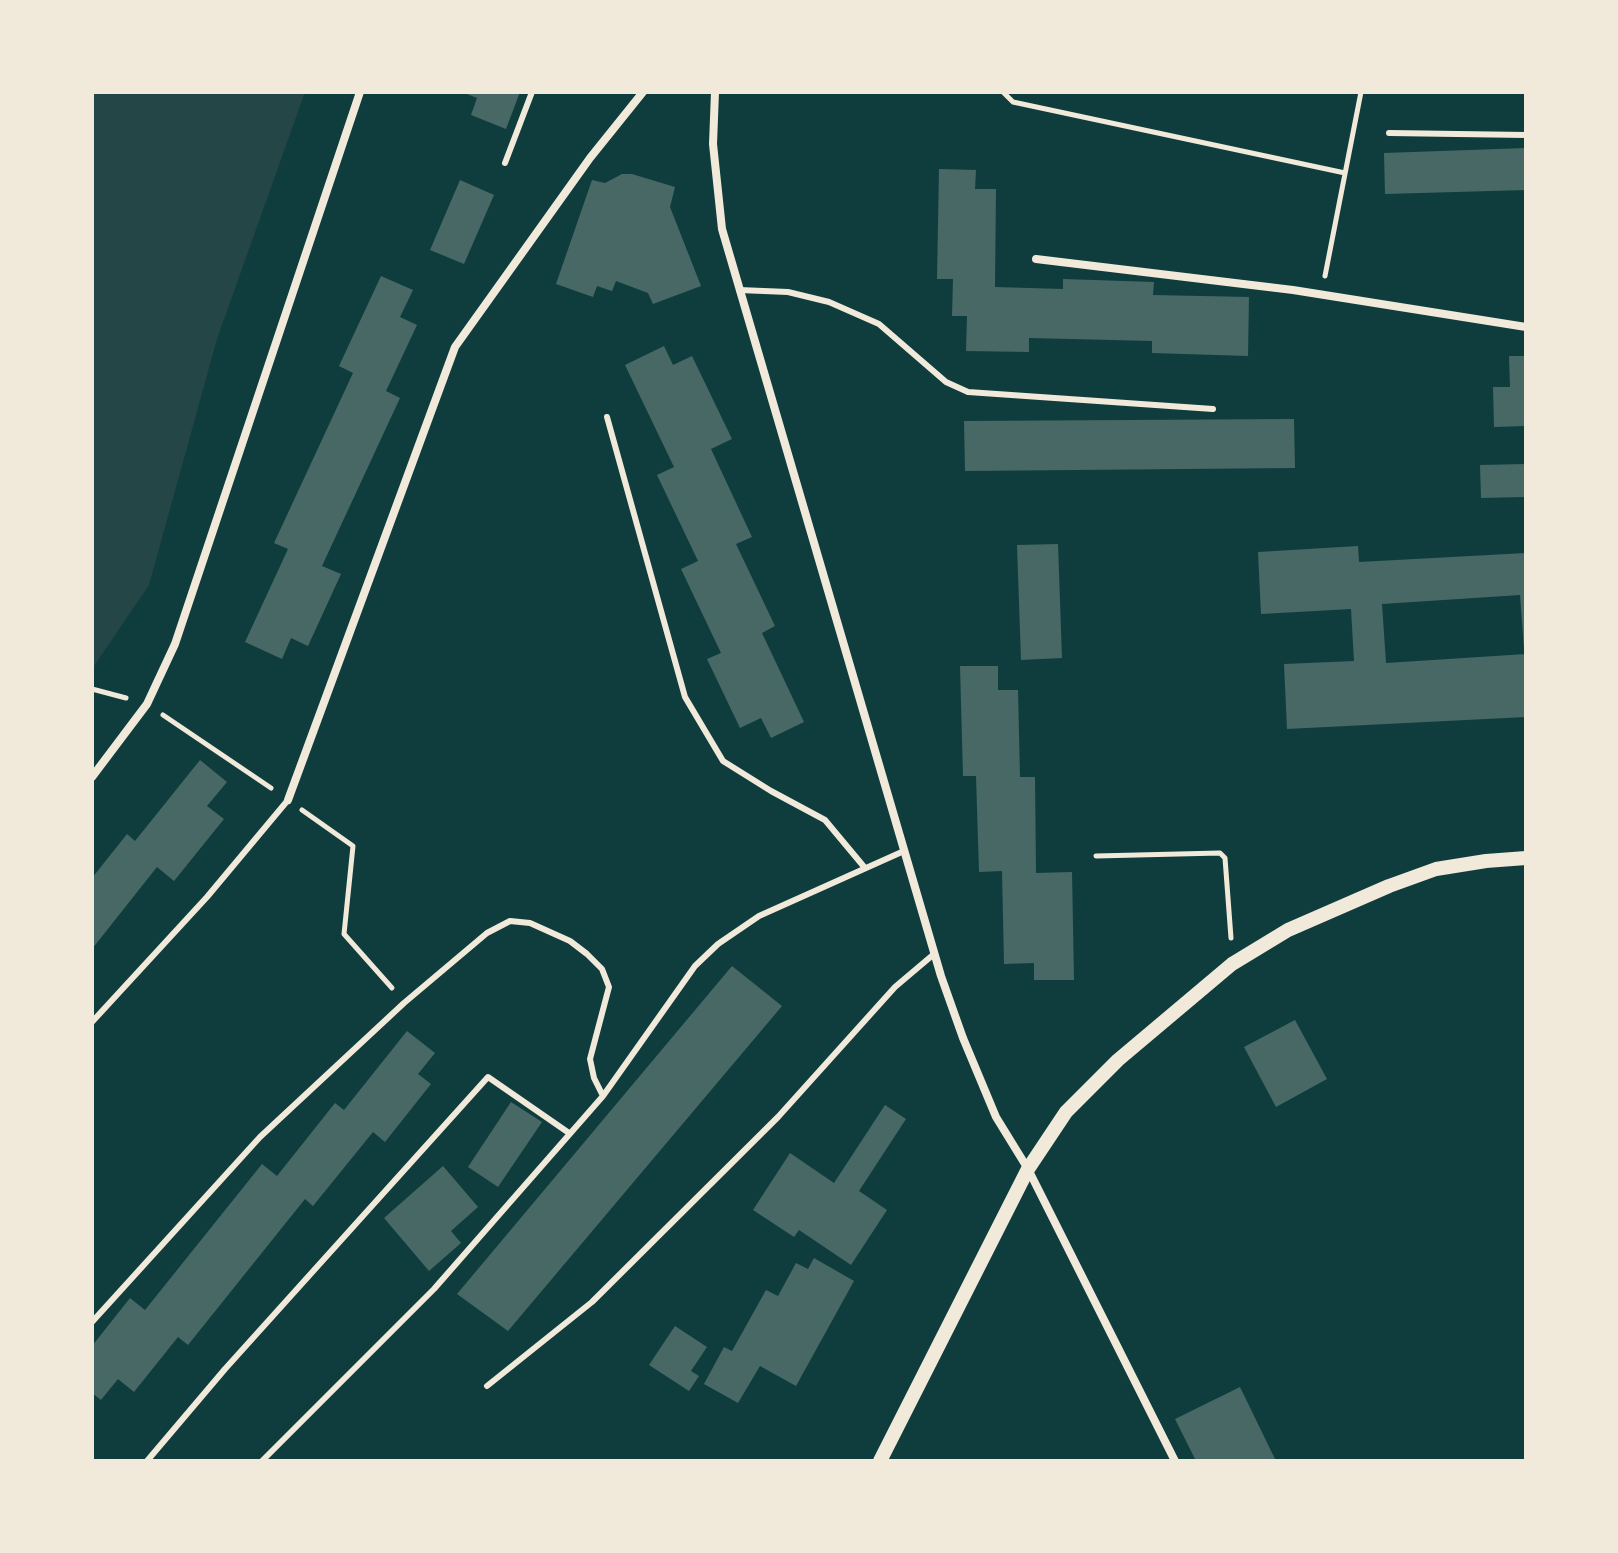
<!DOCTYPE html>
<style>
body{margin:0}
#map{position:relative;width:1618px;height:1553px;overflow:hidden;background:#0f3d3e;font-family:Manrope,sans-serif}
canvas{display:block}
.frame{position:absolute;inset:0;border:94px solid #f1e9da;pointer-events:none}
</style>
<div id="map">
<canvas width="1618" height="1553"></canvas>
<div class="frame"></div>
</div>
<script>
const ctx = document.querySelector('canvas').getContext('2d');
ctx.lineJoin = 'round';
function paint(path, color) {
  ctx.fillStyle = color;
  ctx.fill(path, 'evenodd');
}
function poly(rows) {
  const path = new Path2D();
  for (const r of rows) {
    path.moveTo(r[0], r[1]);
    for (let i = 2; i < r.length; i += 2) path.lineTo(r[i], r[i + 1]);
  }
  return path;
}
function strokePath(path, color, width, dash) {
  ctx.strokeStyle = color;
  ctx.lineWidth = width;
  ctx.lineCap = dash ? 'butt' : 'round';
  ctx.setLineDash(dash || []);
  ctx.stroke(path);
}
paint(poly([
 [92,92,305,92,217,339,149,585,92,669]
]), '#244646');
paint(poly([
 [462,92,520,92,506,129,471,115,477,98],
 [1526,148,1526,190,1385,194,1384,153],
 [939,169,976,170,975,189,996,189,995,287,1063,289,1063,279,1154,282,1153,295,1249,297,1248,356,1152,353,1152,341,1029,338,1029,352,966,351,967,316,952,316,953,279,937,279],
 [622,174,632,174,675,187,670,207,701,286,653,304,648,293,616,281,612,291,597,286,593,297,556,284,592,180,605,183],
 [460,180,494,195,464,264,430,250],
 [381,276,413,290,400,317,417,325,386,391,400,398,322,566,341,574,308,646,291,638,282,659,245,642,288,549,274,543,353,373,339,366],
 [664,346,673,365,692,356,732,439,711,449,752,537,736,544,775,626,762,633,804,722,771,738,761,718,740,728,707,659,721,653,681,569,698,561,657,475,674,467,625,365],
 [1509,356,1526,356,1526,426,1494,427,1493,387,1510,387],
 [1294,419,1295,468,965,471,964,421],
 [1526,464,1526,497,1481,498,1480,465],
 [1058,544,1062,658,1021,660,1017,545],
 [1358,546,1359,562,1526,553,1526,649,1524,649,1520,595,1382,604,1386,663,1526,654,1526,717,1287,729,1284,664,1354,661,1351,609,1261,614,1258,552],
 [960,666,998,666,998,690,1018,690,1020,777,1035,777,1036,873,1072,872,1074,980,1034,980,1034,963,1004,964,1002,871,979,872,976,776,963,776],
 [200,760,227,782,207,806,224,819,174,881,157,867,92,949,92,878,127,834,135,841],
 [732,966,782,1006,508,1331,457,1294],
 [1295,1020,1327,1079,1276,1107,1244,1047],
 [407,1031,435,1053,418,1074,431,1084,385,1142,373,1132,313,1206,305,1199,188,1345,178,1337,134,1392,118,1379,101,1400,92,1393,92,1346,130,1298,145,1310,262,1164,277,1176,335,1103,344,1110],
 [511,1102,542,1122,498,1187,468,1167],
 [885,1105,906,1119,859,1191,887,1210,851,1265,799,1230,794,1237,753,1210,790,1153,834,1183],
 [443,1166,478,1207,451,1231,461,1243,429,1271,384,1218],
 [814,1258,854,1281,796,1386,760,1366,738,1403,704,1384,724,1347,732,1351,766,1290,778,1296,796,1263,808,1269],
 [675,1326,707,1347,691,1371,699,1376,689,1391,649,1365],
 [1240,1387,1276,1461,1196,1461,1175,1419]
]), '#486865');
strokePath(poly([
 [1003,92,1013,102,1345,173],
 [1325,276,1361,92],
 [92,689,126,698],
 [163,715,271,788],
 [302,810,353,846,344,934,392,988],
 [1096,856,1220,853,1225,858,1231,938]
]), '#f1e9da', 5);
strokePath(poly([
 [1389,133,1526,135],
 [505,163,532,92],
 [739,290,788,292,829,302,879,324,946,382,968,392,1213,409],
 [607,417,685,697,723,761,771,791,825,820,865,868],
 [92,1022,207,897,288,800],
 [603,1096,695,966,718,944,759,916,904,851],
 [92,1322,260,1137,404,1003,487,933,510,921,530,923,570,941,587,954,602,969,609,987,590,1059,594,1078,603,1096,434,1289,262,1461],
 [487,1386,592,1302,778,1117,895,987,934,954],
 [147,1461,225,1369,488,1077,569,1133]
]), '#f1e9da', 6);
strokePath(poly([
 [715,92,713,144,722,229,941,976,963,1038,996,1117,1028,1169,1175,1461],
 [1036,259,1293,290,1526,327],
 [92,777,147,704,175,644,360,92],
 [288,800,455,347,590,158,643,92]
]), '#f1e9da', 8);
strokePath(poly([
 [880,1461,1028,1169,1066,1112,1118,1060,1232,964,1288,930,1389,886,1436,869,1486,861,1526,858]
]), '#f1e9da', 14);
</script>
